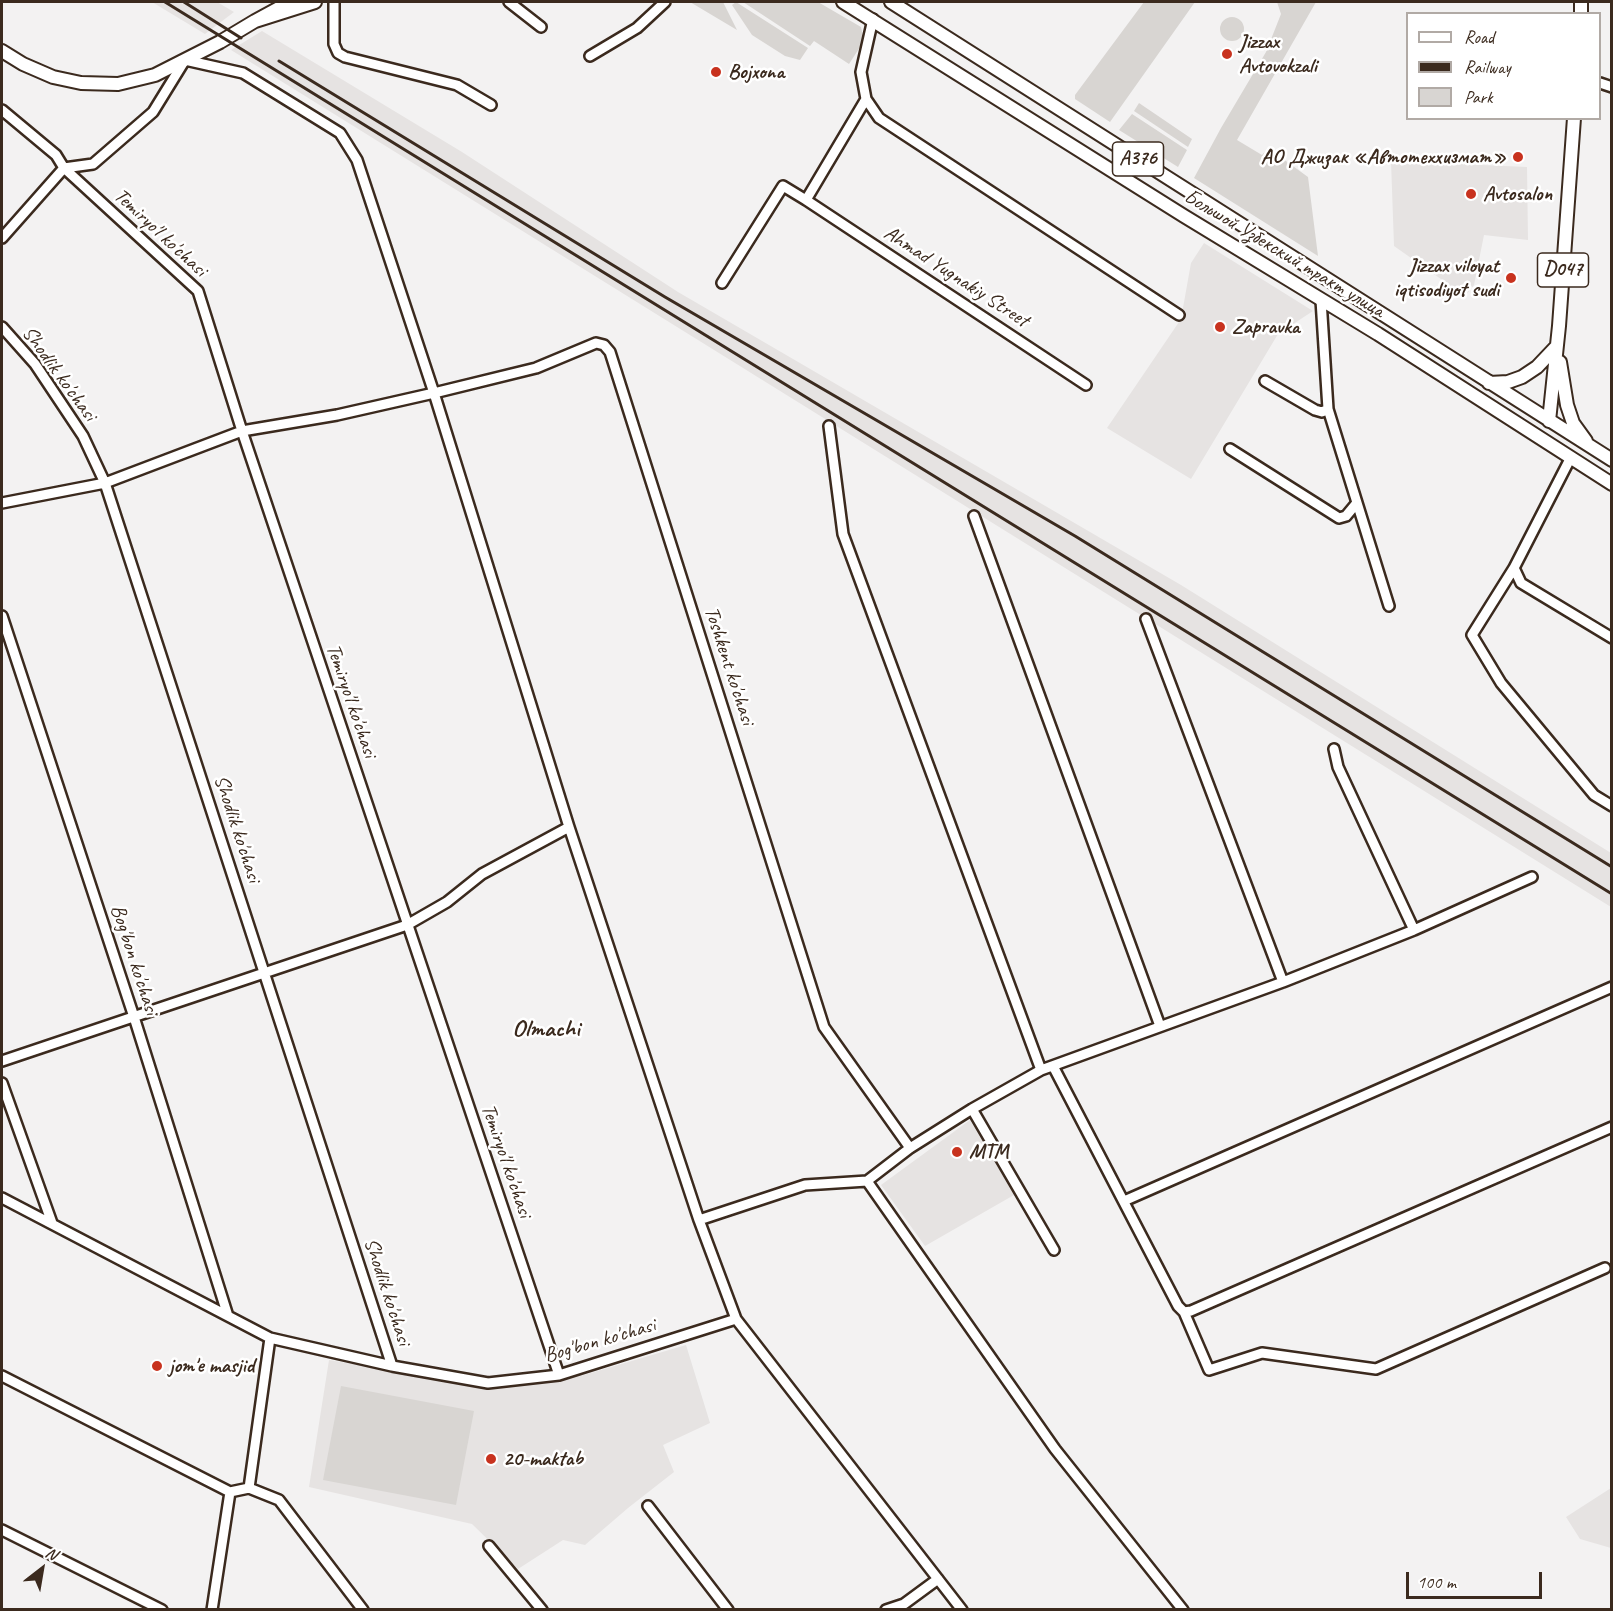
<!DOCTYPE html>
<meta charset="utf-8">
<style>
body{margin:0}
#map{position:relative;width:1613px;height:1611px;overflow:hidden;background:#f3f2f2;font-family:Caveat,sans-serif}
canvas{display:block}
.frame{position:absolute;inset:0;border:3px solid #3b2a1e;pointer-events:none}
.legend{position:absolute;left:1406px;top:12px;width:195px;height:108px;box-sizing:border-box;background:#fff;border:2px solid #b1aaa5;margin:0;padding:8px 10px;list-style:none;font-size:18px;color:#3b2a1e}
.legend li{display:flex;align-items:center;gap:12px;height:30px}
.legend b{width:30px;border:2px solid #b1aaa5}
.north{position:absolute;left:12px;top:1539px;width:60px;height:60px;-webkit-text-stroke:4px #fff;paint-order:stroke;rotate:31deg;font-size:16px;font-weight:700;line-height:24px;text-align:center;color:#3b2a1e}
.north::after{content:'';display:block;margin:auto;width:21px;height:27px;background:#3b2a1e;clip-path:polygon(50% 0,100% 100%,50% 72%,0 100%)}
.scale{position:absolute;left:1406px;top:1572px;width:136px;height:27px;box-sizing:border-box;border:3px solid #3b2a1e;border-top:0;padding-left:8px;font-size:18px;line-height:21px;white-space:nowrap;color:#3b2a1e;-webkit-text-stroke:4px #fff;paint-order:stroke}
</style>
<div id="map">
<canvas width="1613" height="1611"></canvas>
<div class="frame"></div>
<ul class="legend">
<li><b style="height:8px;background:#fff"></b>Road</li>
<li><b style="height:8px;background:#3b2a1e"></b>Railway</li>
<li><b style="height:16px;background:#d8d5d2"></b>Park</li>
</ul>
<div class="north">N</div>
<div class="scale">100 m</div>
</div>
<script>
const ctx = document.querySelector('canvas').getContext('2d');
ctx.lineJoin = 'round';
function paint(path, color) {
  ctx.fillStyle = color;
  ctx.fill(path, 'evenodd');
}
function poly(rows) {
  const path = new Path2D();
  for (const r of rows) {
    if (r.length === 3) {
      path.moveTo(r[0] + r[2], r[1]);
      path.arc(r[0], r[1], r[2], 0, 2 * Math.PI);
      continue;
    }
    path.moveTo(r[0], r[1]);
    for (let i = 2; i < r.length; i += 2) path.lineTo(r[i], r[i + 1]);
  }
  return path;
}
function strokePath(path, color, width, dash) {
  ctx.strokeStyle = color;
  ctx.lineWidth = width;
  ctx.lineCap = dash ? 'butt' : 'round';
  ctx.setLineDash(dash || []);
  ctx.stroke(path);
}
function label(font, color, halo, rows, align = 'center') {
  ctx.font = font + ' Caveat,sans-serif';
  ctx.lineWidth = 5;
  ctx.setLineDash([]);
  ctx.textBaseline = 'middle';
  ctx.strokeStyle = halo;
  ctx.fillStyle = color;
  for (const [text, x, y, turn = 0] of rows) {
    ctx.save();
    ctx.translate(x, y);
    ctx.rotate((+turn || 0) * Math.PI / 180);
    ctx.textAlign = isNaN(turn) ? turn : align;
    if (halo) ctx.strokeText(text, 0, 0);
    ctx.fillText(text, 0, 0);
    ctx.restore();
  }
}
paint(poly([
 [152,2,217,2,234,12,205,34],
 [262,31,462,152,678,292,1181,585,1611,853,1611,907,231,50],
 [1391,161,1527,167,1528,240,1484,235,1474,285,1465,296,1394,246],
 [1204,243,1313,311,1278,334,1191,479,1107,428,1181,319,1191,263],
 [970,1120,1014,1195,925,1246,881,1185],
 [686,1345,710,1423,663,1445,674,1472,628,1508,585,1545,563,1540,518,1569,472,1524,309,1487,329,1360,493,1388,584,1375],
 [1611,1488,1611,1548,1580,1539,1566,1517]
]), '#e6e3e2');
paint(poly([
 [690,2,723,2,737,30],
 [736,2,808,48,800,60,785,56,752,35,732,5],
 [743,2,818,2,861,27,864,41,849,64,814,41,810,46],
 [1144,2,1195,2,1110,122,1075,99,1075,95],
 [1277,2,1316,2,1237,140,1262,155,1268,148,1308,177,1318,256,1194,178,1221,128,1266,52,1281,14],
 [1232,29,12],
 [1139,103,1192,139,1188,147,1134,111],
 [1132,114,1187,150,1178,167,1119,130],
 [341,1386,474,1411,456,1505,323,1480]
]), '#d8d5d2');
const minor = poly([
 [334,2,334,44,338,53,345,57,457,85,491,105],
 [509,2,541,27],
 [873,19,861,72,866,99,879,118,1179,315],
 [590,56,637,28,665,2],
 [1600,83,1612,87],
 [2,110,56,155,64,168,198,291,242,431,559,1375],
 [806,200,1086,385],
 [2,238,64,168,93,164,153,112,185,60,243,73,340,133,357,160,434,393,569,827,699,1220,736,1319,962,1610],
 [722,283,783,186,806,200,866,99],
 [1321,300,1328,409,1389,606],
 [2,327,35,364,83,436,105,483,392,1366],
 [1265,381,1315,410,1322,412,1328,409],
 [829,426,843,534,1041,1070],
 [1230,449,1339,518,1346,516,1356,504],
 [1570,459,1514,568,1521,583,1612,638],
 [2,503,105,483,242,431,337,415,434,393,536,368,596,343,604,345,610,352,824,1027,910,1148],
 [974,516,1160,1026],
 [1514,568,1472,635,1501,683,1594,795,1612,806],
 [2,616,134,1017,228,1316],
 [1146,619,1283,982],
 [1334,749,1338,767,1414,930],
 [2,1061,407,925,447,902,482,874,569,827],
 [1053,1066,1178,1306,1184,1312,1191,1311,1612,1127],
 [2,1083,52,1223],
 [972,1109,1054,1250],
 [867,1181,1055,1449,1183,1610],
 [2,1198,270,1338,392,1366,488,1383,559,1375,736,1319],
 [1124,1201,1612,987],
 [699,1220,805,1185,867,1181,910,1148,972,1109,1041,1070,1283,982,1414,930,1532,877],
 [1184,1312,1209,1370,1262,1353,1376,1369,1605,1268],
 [2,1376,230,1492],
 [249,1488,279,1500,363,1610],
 [648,1506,728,1610],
 [2,1530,162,1610],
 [489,1546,542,1610],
 [212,1610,230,1492,249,1488,270,1338],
 [886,1610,904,1604,938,1579]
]);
const major = poly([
 [290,2,255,21,315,2],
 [843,2,1184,216,1378,334,1612,484],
 [891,2,1612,460],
 [1581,14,1581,2],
 [2,51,23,64,53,77,81,83,118,84,155,75,220,42,255,21],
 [1560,362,1567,405,1573,423,1586,441],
 [1489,383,1508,382,1522,377,1537,367,1556,347],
 [1549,421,1559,326,1574,118]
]);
strokePath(minor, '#3b2a1e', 14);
strokePath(major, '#3b2a1e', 16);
strokePath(minor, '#fff', 9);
strokePath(major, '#fff', 12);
strokePath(poly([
 [165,2,1612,894],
 [184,2,241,38],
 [279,61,665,297,1075,536,1612,867]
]), '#3b2a1e', 3);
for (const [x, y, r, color] of [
 [1227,54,6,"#c8321e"],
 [716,72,6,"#c8321e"],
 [1518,157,6,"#c8321e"],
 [1471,194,6,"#c8321e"],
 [1511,278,6,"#c8321e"],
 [1220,327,6,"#c8321e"],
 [957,1152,6,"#c8321e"],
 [157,1366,6,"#c8321e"],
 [491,1459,6,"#c8321e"]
]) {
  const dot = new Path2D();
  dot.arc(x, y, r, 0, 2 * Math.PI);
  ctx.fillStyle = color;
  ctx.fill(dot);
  strokePath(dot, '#fff', 2);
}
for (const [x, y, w] of [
 [1138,159,51],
 [1563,270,51]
]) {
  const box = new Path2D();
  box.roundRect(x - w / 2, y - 17, w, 34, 4.5);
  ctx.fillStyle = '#fff';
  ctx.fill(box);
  strokePath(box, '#3b2a1e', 1.5);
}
label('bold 20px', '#3b2a1e', null, [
 ["A376",1138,159],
 ["D047",1563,270]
]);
label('bold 21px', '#3b2a1e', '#fff', [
 ["Jizzax",1239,42],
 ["Avtovokzali",1239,66],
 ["Bojxona",728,72],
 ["АО Джизак «Автотеххизмат»",1506,157,"right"],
 ["Avtosalon",1483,194],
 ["Jizzax viloyat",1499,266,"right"],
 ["iqtisodiyot sudi",1499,290,"right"],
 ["Zapravka",1232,327],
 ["MTM",969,1152],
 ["jom'e masjid",169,1366],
 ["20-maktab",503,1459]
], 'left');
label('21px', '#3b2a1e', '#fff', [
 ["Temiryo'l ko'chasi",160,233,43],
 ["Большой Узбекский тракт улица",1284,254,31],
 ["Ahmad Yugnakiy Street",956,277,33],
 ["Shodlik ko'chasi",59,374,54],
 ["Toshkent ko'chasi",729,666,72],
 ["Temiryo'l ko'chasi",351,701,71],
 ["Shodlik ko'chasi",237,829,72],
 ["Bog'bon ko'chasi",134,960,72],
 ["Temiryo'l ko'chasi",506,1161,71],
 ["Shodlik ko'chasi",387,1292,72],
 ["Bog'bon ko'chasi",600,1341,-16]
]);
label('bold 24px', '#3b2a1e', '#fff', [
 ["Olmachi",546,1030]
]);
</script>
